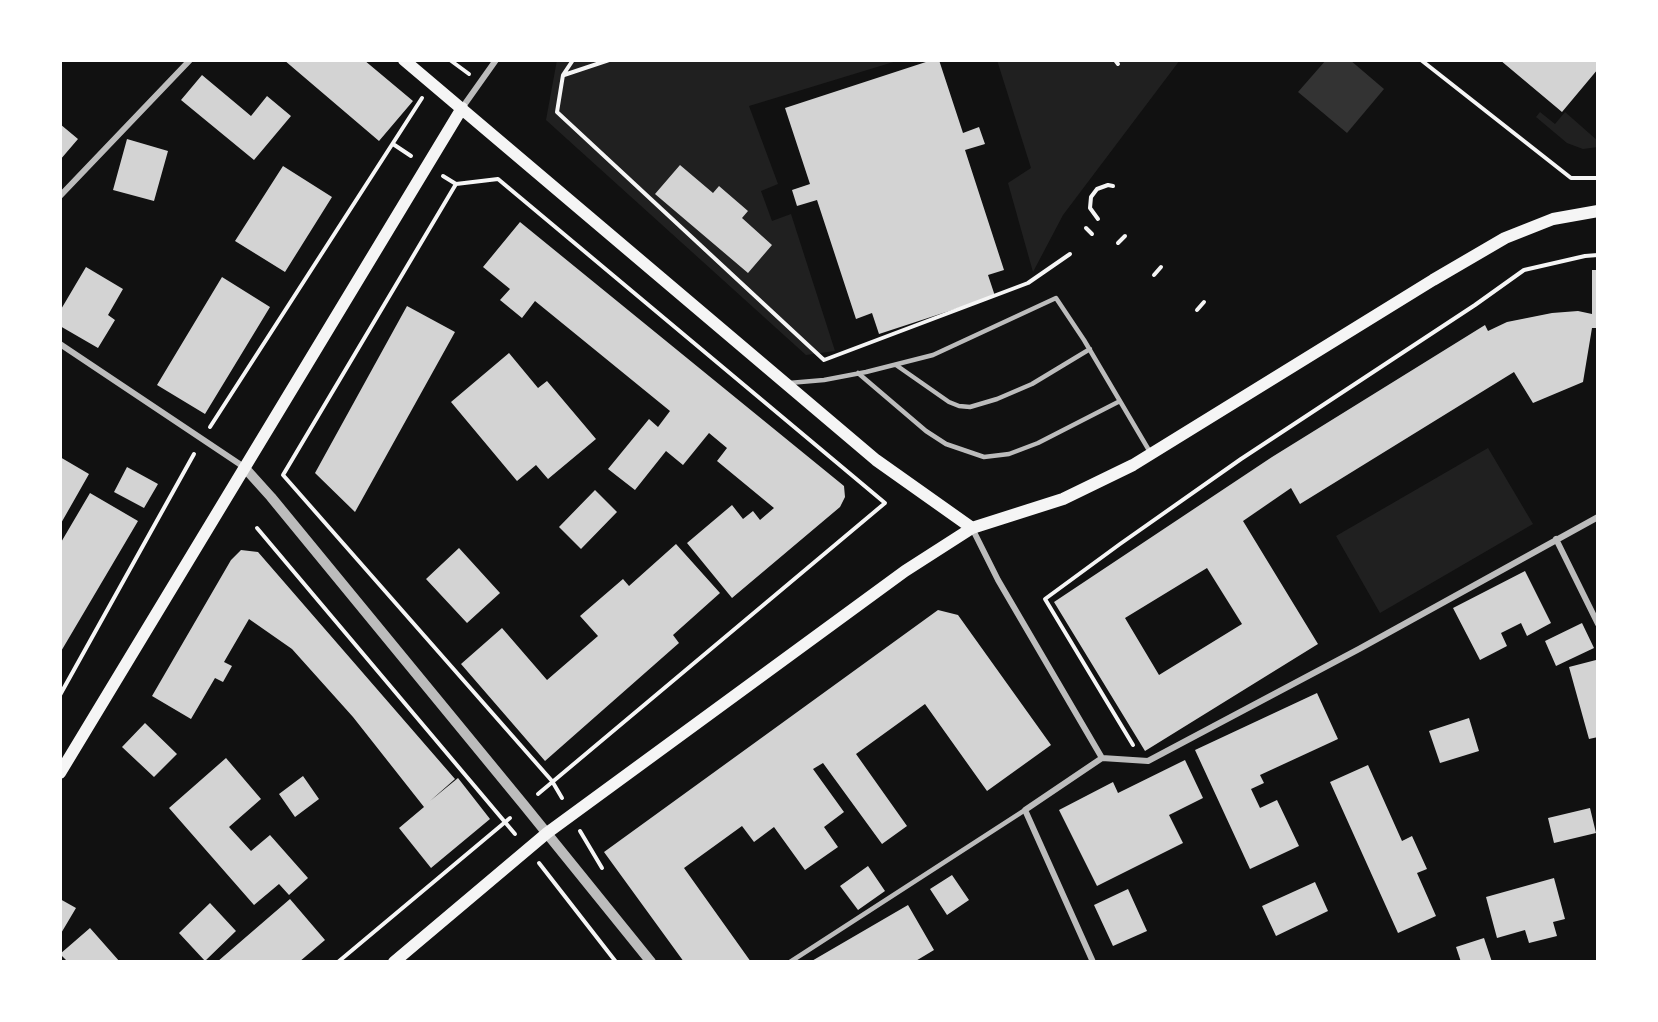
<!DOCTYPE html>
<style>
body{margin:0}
#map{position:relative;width:1658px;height:1022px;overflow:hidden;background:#111;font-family:"Source Sans 3",sans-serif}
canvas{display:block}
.frame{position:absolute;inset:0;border:62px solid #fff;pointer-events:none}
</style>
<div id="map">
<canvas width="1658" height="1022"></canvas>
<div class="frame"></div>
</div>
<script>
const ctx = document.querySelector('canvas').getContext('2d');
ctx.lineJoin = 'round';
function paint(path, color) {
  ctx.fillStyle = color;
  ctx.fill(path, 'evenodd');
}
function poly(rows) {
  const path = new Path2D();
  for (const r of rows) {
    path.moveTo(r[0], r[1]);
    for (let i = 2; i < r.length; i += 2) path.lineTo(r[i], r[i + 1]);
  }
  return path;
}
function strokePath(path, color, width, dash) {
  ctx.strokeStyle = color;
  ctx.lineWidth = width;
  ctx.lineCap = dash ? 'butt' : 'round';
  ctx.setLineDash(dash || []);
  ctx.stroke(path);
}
paint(poly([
 [557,60,900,60,749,106,778,184,761,191,772,221,791,214,835,351,806,355,546,120],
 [997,60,1180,60,1063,215,1033,272,1008,183,1031,168],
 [1540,112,1555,124,1565,112,1598,141,1598,147,1583,149,1567,143,1536,117],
 [1488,448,1533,524,1380,613,1336,536]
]), '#202020');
paint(poly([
 [1326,60,1350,60,1384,89,1347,133,1298,92]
]), '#333');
paint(poly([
 [284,60,364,60,413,101,379,141],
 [932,60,939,60,963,133,979,127,985,144,965,150,1004,270,988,275,995,296,879,334,872,313,856,319,817,200,797,206,792,190,810,184,785,108],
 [1500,60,1598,60,1598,69,1562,112],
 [202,75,251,116,267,96,291,116,254,160,181,100],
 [60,124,78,139,60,160],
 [127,139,168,151,154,201,113,190],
 [680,165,713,193,719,186,748,211,742,218,772,245,748,273,655,194],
 [283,166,332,197,285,272,235,241],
 [520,222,844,486,845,497,840,507,732,598,687,543,732,505,743,519,753,511,760,520,774,508,717,461,727,448,709,433,683,465,666,451,635,490,608,469,649,419,658,427,670,411,535,301,522,318,500,300,510,289,483,267],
 [86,267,123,289,108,315,115,320,98,348,60,326,60,311],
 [1592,270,1598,270,1598,328,1592,328,1583,382,1533,403,1514,372,1300,504,1291,488,1243,521,1318,644,1145,751,1054,602,1272,457,1485,325,1488,331,1507,322,1552,313,1578,311,1592,314],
 [1207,568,1242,624,1159,675,1125,618],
 [222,277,270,307,205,414,157,385],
 [407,306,455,332,355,512,315,473],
 [509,353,538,388,547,381,596,439,548,479,536,465,517,481,451,402],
 [60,457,89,474,60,525],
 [127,467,158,484,144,508,114,492],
 [595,490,617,512,581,549,559,527],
 [90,493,138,521,60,653,60,544],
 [676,544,720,593,673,635,679,643,545,761,461,664,502,628,547,680,598,636,580,616,623,579,629,586],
 [459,548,500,593,467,623,426,579],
 [241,550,258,552,455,779,430,801,458,778,490,819,431,868,399,828,424,807,353,717,292,649,249,619,224,662,232,666,223,682,215,678,191,719,152,696,231,560],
 [1525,571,1551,623,1527,636,1521,623,1501,633,1507,646,1480,660,1453,608],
 [938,610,958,615,1051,745,987,791,925,704,856,754,907,826,882,844,823,763,813,769,844,812,824,827,838,847,805,870,774,827,754,842,742,826,684,868,751,962,684,962,604,852],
 [1582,623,1594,648,1556,666,1545,641],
 [1596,660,1598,666,1598,737,1589,739,1569,667],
 [1317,693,1338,739,1260,775,1264,783,1251,789,1260,808,1277,800,1299,846,1250,869,1195,750],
 [1469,718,1479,751,1440,763,1429,731],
 [145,723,177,754,154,777,122,747],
 [226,758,261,799,229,827,251,851,270,835,308,878,289,895,279,884,254,905,169,808],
 [1185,760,1203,798,1169,815,1183,843,1097,886,1059,810,1113,782,1118,793],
 [1368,765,1402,841,1412,836,1427,869,1417,873,1436,916,1398,933,1330,782],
 [303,776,319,799,295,817,279,794],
 [1590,808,1596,833,1554,843,1548,818],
 [868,866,885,891,858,910,840,886],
 [952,875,969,900,947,915,930,889],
 [1554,878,1565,919,1553,922,1557,936,1529,943,1525,930,1497,938,1486,897],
 [1315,882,1328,911,1276,936,1262,906],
 [1128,889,1147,931,1113,946,1094,905],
 [60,899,76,908,60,935],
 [290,899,325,940,299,962,217,962],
 [210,903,236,931,205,961,179,933],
 [908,905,934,950,914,962,810,962],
 [90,928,120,962,68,962,60,954],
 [1484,938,1492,962,1461,962,1456,947]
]), '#d3d3d3');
strokePath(poly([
 [450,60,469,74],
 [573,60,563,75,557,112,824,360,1028,283,1070,254],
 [1115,60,1118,64],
 [1421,60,1571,178,1598,178],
 [564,75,609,60],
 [393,144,411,156],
 [443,176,456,184,283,475,552,781,562,798],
 [456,184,498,179,885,503,538,794],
 [1098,219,1090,208,1091,197,1097,189,1108,185,1113,186],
 [1086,228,1092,234],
 [1118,243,1125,236],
 [1154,275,1161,267],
 [1197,310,1204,302],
 [210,427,422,98],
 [257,528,515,834],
 [60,695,194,454],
 [1133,745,1045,599,1120,544,1241,459,1475,305,1524,270,1585,256,1598,255],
 [580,831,602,868],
 [539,863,616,962],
 [338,962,510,818]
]), '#f5f5f5', 4);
strokePath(poly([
 [896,365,949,402,959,406,970,407,997,399,1032,384,1090,349],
 [858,373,926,431,946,444,984,457,1009,454,1038,443,1120,401],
 [789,383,824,380,866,372,933,355,1056,298,1084,340,1150,452],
 [790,962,1025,810]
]), '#bcbcbc', 4.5);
strokePath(poly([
 [462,108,496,60],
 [60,196,190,60],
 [60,344,244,467],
 [972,528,998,580,1102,758],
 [1556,539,1598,624],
 [1093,962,1025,810,1102,758,1148,761,1359,649,1598,517]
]), '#bcbcbc', 6);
strokePath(poly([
 [244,467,271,497,524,805,651,962]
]), '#bcbcbc', 10);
strokePath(poly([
 [404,60,876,460,972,528],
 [60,773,462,108],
 [394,962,547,833,905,571,972,528,1063,499,1133,465,1433,280,1505,238,1553,219,1598,211]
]), '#f5f5f5', 12);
</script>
